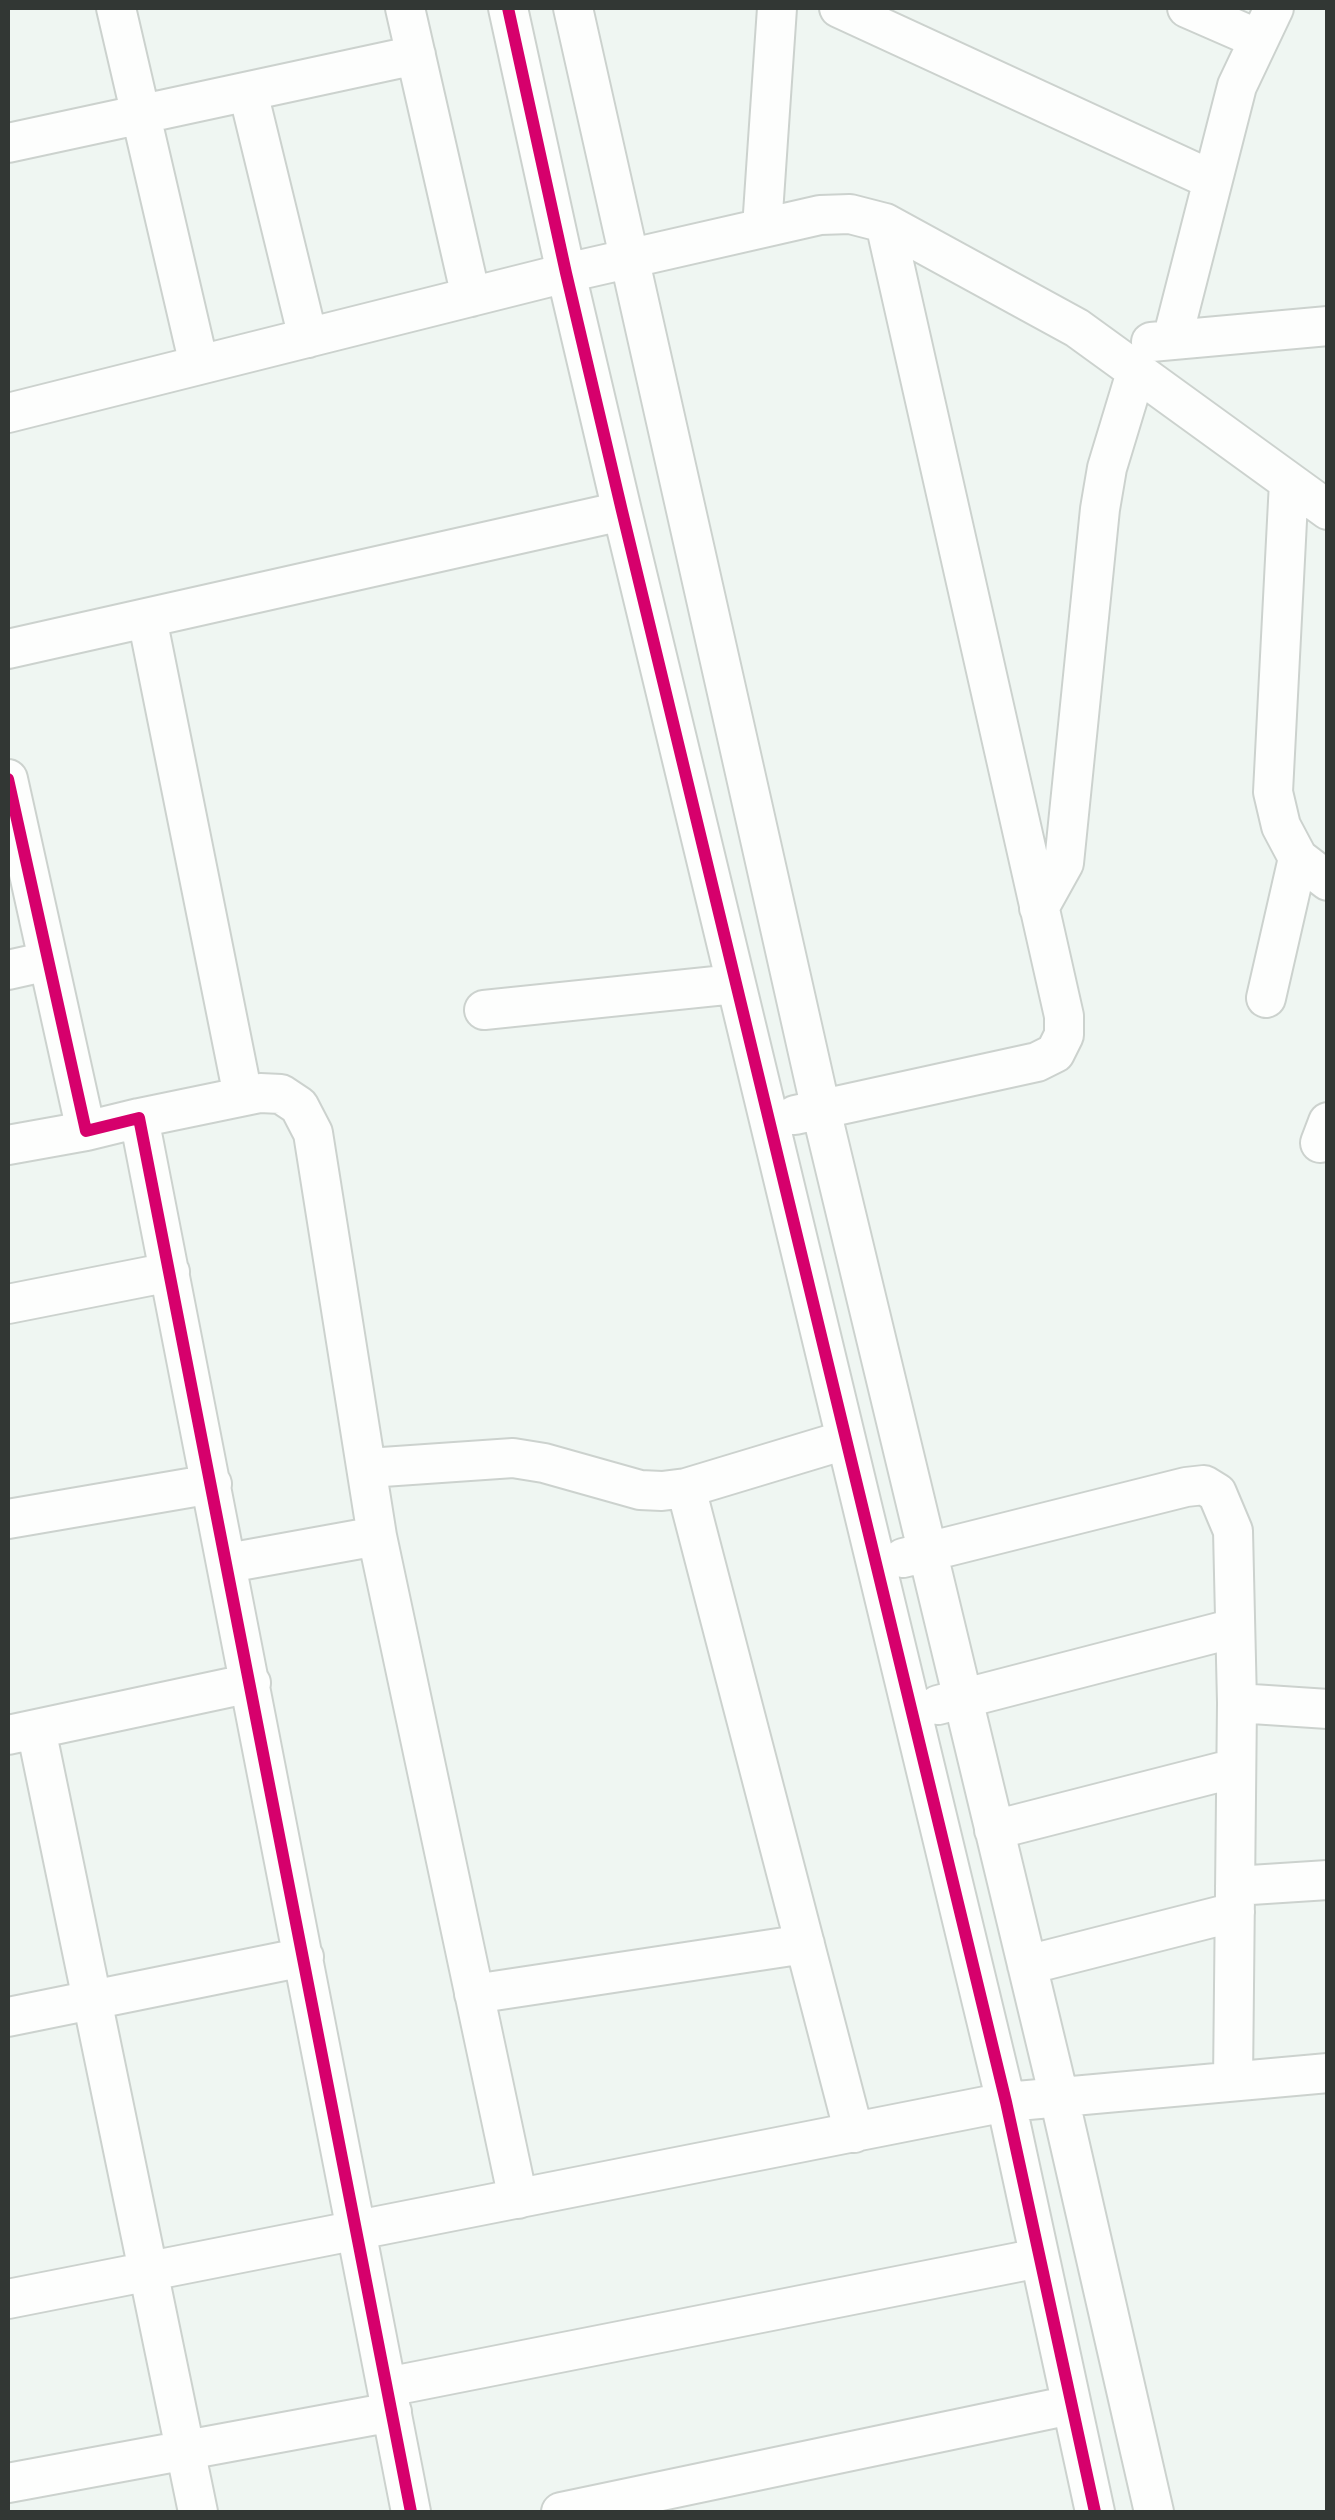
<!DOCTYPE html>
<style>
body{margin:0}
#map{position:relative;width:1335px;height:2520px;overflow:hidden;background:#eff6f2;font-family:Helvetica,sans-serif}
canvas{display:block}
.frame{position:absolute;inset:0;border:10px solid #323734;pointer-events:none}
</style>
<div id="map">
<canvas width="1335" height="2520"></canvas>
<div class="frame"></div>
</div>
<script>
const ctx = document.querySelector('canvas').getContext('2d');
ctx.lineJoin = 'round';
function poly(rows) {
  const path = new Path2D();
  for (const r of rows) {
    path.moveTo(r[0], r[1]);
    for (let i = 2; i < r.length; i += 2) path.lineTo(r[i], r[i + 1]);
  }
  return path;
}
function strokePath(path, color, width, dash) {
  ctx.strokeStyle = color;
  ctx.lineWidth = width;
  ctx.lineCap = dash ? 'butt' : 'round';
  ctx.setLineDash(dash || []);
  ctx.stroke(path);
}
const street = poly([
 [116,8,199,365],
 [405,8,471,297],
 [508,8,566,273,622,511,1006,2102,1095,2512],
 [573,8,821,1110,1059,2097,1154,2512],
 [839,8,1212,180],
 [1187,8,1258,39],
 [248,92,308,338],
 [8,143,416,55],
 [762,228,777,8],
 [1172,340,1237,86,1274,8],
 [1151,342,1328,326],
 [8,413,566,273,820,215,850,214,885,223,1077,328,1328,510],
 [1289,482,1273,792,1281,826,1298,858,1328,881],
 [147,618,243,1096],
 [8,649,622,511],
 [8,779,86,1131,139,1118,411,2512],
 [1039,908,1064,863,1100,509,1107,468,1137,369],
 [8,970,48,961],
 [1266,998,1298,858],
 [484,1010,735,984],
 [795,1115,1037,1062,1055,1053,1064,1035,1064,1016,885,223],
 [139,1118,260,1093,281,1094,299,1106,313,1133,377,1536,518,2199],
 [1320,1143,1328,1122],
 [8,1145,86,1131],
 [8,1304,170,1272],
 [368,1468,513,1458,544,1463,640,1490,662,1491,686,1488,845,1440],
 [686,1488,854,2133],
 [8,1519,212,1484],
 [903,1558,1186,1487,1204,1485,1217,1493,1233,1531,1237,1703,1233,2081],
 [228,1563,377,1536],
 [1237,1703,1328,1709],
 [938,1705,1235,1628],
 [36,1729,198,2512],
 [8,1735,251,1683],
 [994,1830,1236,1768],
 [1235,1886,1328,1880],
 [1027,1965,1235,1912],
 [474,1994,805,1944],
 [8,2017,304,1957],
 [8,2299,1006,2102,1328,2073],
 [387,2387,1039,2258],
 [8,2483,392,2412],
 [561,2512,1071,2405]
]);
strokePath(street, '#ccd2ce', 42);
strokePath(street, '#fdfefd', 38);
strokePath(poly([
 [508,8,566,273,622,511,1006,2102,1095,2512],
 [8,779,86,1131,139,1118,411,2512]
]), '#d6006c', 12);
</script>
